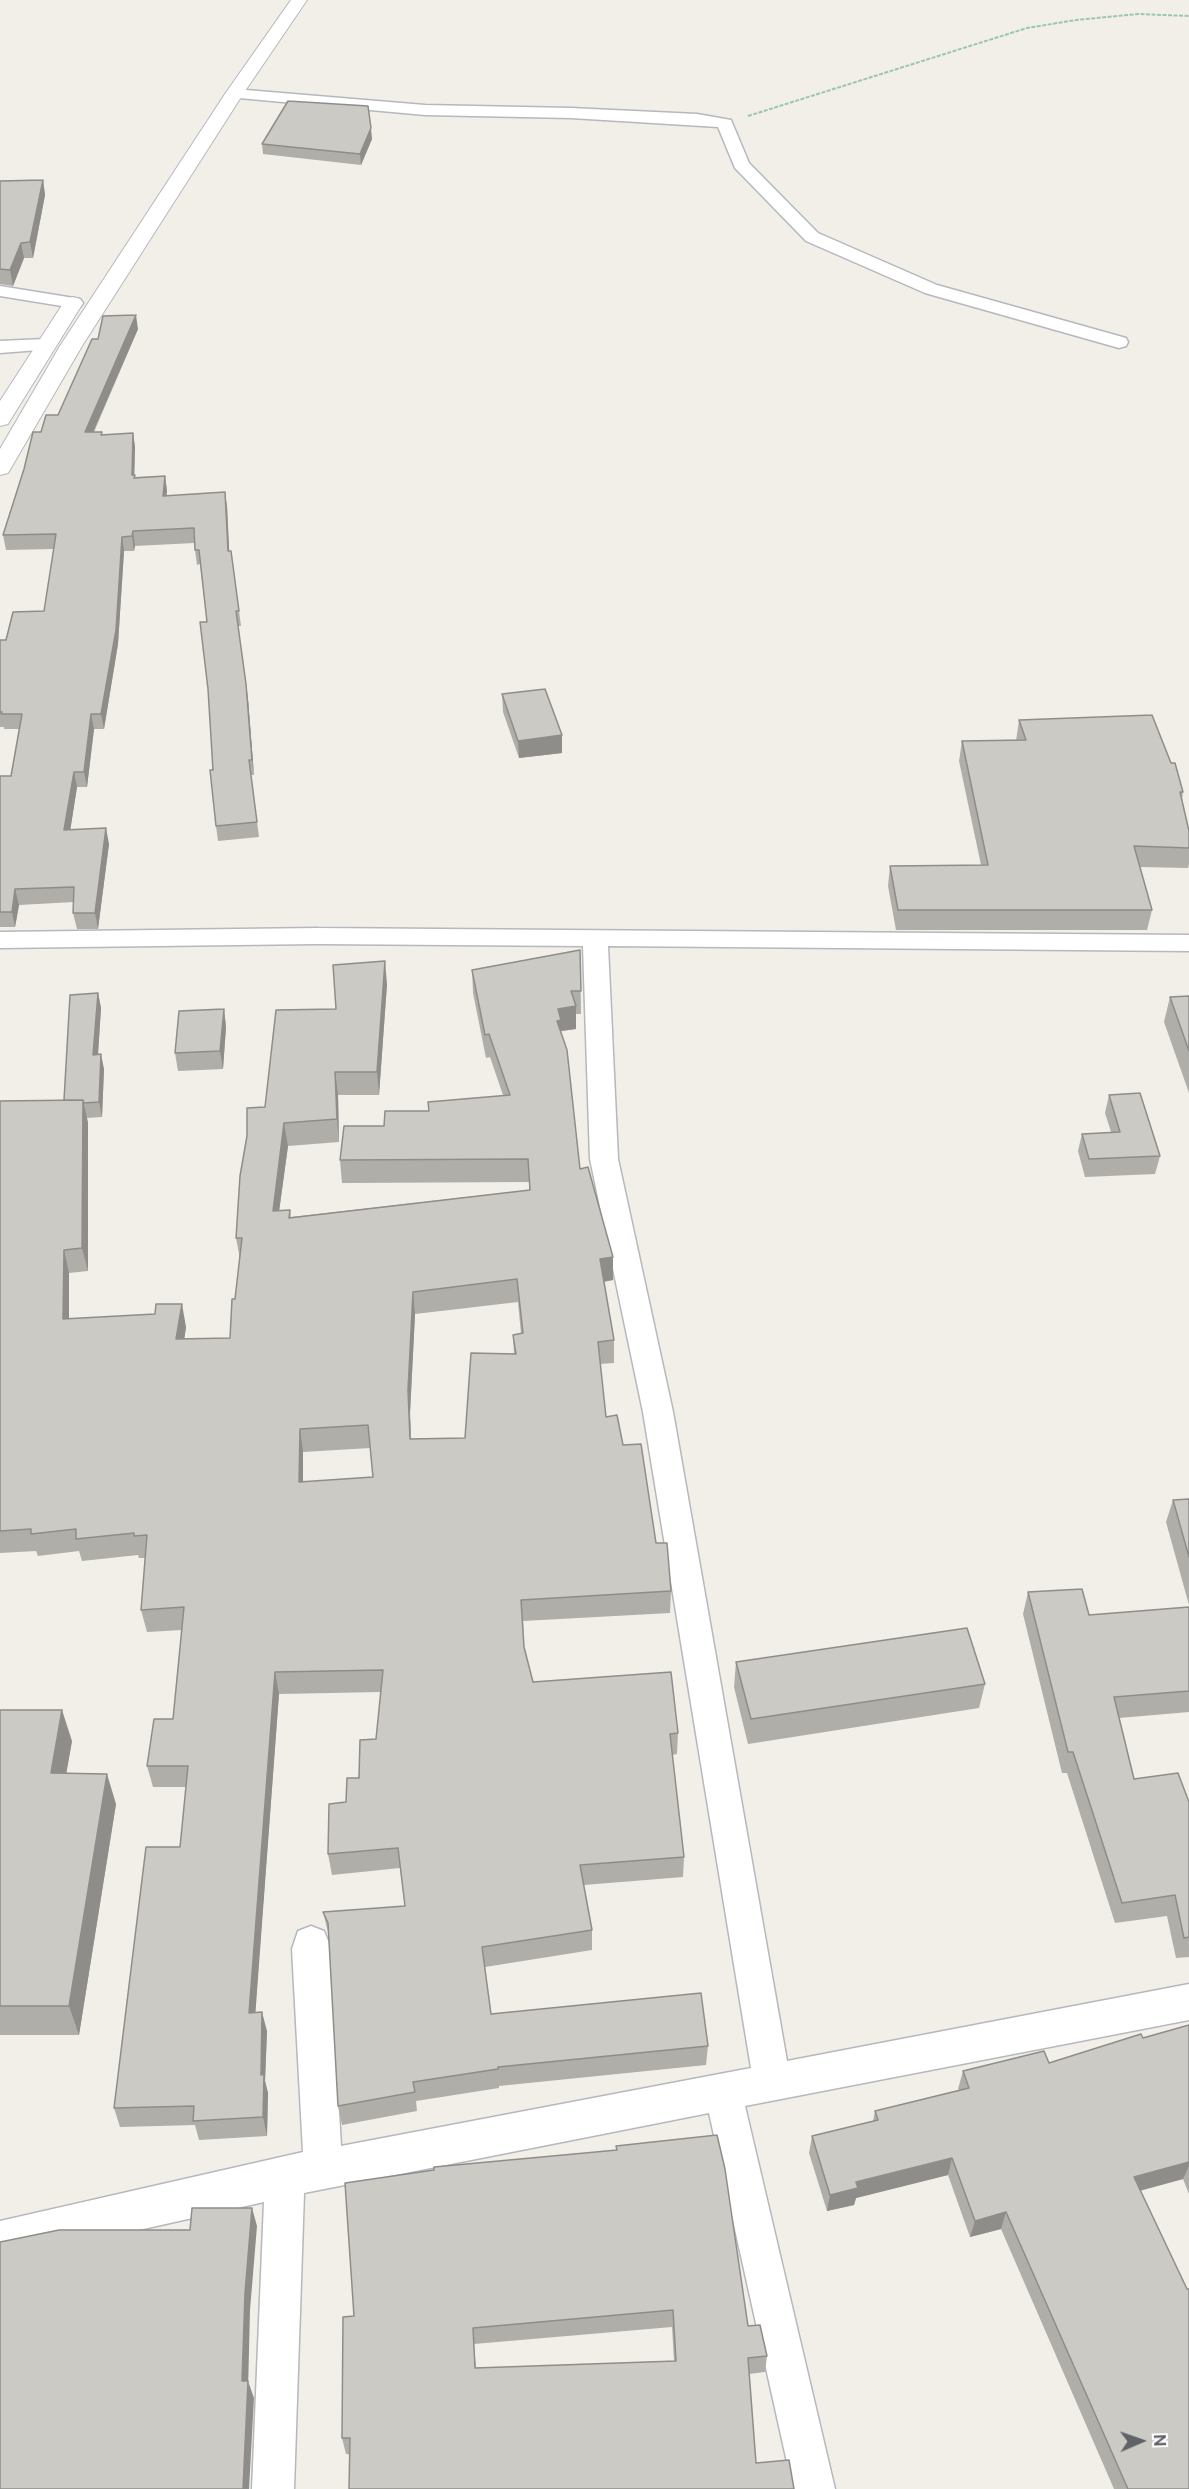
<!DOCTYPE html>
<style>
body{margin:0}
#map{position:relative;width:1189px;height:2489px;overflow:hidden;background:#f1efe8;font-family:"Public Sans",sans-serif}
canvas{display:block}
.north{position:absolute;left:1111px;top:2411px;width:60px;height:60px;-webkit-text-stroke:4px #fff;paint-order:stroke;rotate:88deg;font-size:16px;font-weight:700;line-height:24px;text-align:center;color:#5f6368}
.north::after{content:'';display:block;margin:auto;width:21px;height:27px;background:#5f6368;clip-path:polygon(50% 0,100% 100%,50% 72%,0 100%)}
</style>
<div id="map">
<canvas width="1189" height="2489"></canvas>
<div class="north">N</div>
</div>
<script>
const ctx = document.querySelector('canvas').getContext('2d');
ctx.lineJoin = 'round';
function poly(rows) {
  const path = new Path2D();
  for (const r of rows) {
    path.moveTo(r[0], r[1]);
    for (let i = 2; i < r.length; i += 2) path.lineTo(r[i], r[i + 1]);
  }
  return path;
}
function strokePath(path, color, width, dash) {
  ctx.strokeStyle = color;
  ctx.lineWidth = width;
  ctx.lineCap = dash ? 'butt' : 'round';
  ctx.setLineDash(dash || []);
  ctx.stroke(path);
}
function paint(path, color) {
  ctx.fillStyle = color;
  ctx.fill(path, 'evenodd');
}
const minor = poly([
 [234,89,425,105,571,108,697,114,731,120,749,163,818,233,937,285,1126,338,1128,342,1126,346,1119,348,925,293,806,241,735,168,718,127,571,118,425,115,228,97,226,94,234,89],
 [0,286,74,298,80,299,83,303,80,307,74,308,0,296,0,286],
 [45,339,52,341,54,345,52,349,0,353,0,341,45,339],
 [317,928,1189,935,1189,951,608,946,618,1159,673,1412,787,2061,1189,1984,1189,2020,745,2106,835,2489,793,2489,709,2113,304,2193,294,2489,252,2489,264,2202,0,2261,0,2221,303,2152,292,1949,298,1931,311,1926,324,1931,329,1943,341,2146,751,2068,643,1412,590,1159,583,946,317,944,0,948,0,932,317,928]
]);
const tertiary = poly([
 [291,0,307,0,243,94,82,346,11,468,8,473,0,475,0,449,60,346,225,94,291,0],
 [73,297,80,299,83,303,11,419,8,424,0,426,0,401,66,299,73,297]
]);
strokePath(minor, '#b5b8bc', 3);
strokePath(tertiary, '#b5b8bc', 2);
strokePath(poly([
 [748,116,1027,28,1076,20,1138,14,1189,16]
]), '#9cc7a9', 2, [4, 1.5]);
paint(minor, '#fff');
paint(tertiary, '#fff');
paint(poly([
 [372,139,361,165,263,154,262,144],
 [43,180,45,195,33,258,24,258,13,286,0,284,0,181],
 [138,329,94,432,102,435,133,433,135,447,134,475,135,477,165,476,167,491,166,496,227,506,229,551,231,551,241,626,238,626,248,699,254,775,251,775,259,837,218,841,216,826,213,770,207,622,200,564,197,565,194,543,135,546,134,551,124,551,118,644,104,729,94,729,87,787,77,787,70,830,109,844,98,929,77,929,73,913,74,902,19,905,15,927,0,927,0,776,11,776,19,729,4,729,4,727,0,727,0,640,6,640,44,611,54,549,6,550,3,535,41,432,58,415,98,339],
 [502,694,562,753,519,758,503,712],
 [1019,720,1183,792,1182,799,1189,831,1189,864,1188,868,1140,867,1152,910,1147,930,896,930,888,886,890,866,981,865,959,761,962,741,1016,741],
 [580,950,581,1014,576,1014,576,1029,561,1031,561,1034,580,1169,613,1280,604,1282,614,1340,614,1363,600,1364,606,1417,623,1445,656,1543,671,1591,670,1613,523,1621,524,1647,533,1682,678,1733,677,1754,672,1755,684,1857,683,1877,584,1885,592,1930,592,1950,485,1967,491,2014,708,2046,706,2065,499,2086,499,2088,416,2101,417,2111,342,2125,338,2106,329,1936,323,1912,405,1906,400,1868,332,1875,328,1854,346,1802,376,1739,381,1692,279,1694,255,2012,267,2031,265,2081,268,2093,267,2136,199,2140,195,2125,120,2127,114,2108,180,1847,186,1787,153,1787,147,1766,173,1719,182,1630,147,1632,141,1610,145,1558,139,1558,138,1555,82,1561,79,1551,38,1556,36,1551,0,1553,0,1099,0,1101,64,1100,98,993,101,1008,98,1054,104,1069,102,1117,87,1118,88,1123,88,1271,69,1273,69,1319,186,1327,184,1339,230,1338,240,1259,236,1238,265,1107,336,1009,387,984,379,1095,338,1095,339,1142,288,1146,279,1211,290,1210,291,1217,529,1190,529,1182,342,1183,340,1160,384,1126,429,1111,503,1095,490,1057,486,1058,473,993,472,970],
 [518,1302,521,1334,513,1335,514,1354,465,1438,411,1439,410,1413,415,1314],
 [370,1448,373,1477,303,1482,303,1452],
 [1189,996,1189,1093,1164,1022,1170,997],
 [224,1009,226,1027,223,1069,178,1071,175,1053],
 [1109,1095,1160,1156,1155,1174,1085,1177,1078,1151,1082,1134,1111,1132,1105,1113],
 [1189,1499,1189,1605,1166,1522,1173,1500],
 [1028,1592,1089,1615,1189,1607,1189,1712,1119,1718,1134,1779,1189,1802,1189,1957,1176,1958,1167,1916,1115,1923,1067,1773,1062,1773,1023,1614],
 [736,1662,985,1684,979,1708,748,1744,734,1687],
 [0,1710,72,1741,66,1773,116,1804,79,2035,0,2035],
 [1189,2025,1189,2194,1183,2179,1140,2191,1189,2489,1114,2489,1001,2229,970,2237,948,2175,856,2198,854,2205,827,2211,809,2153,812,2136,873,2121,875,2111,959,2090,958,2089,963,2071,1049,2063],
 [616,2146,748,2326,767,2356,765,2372,749,2374,756,2463,794,2489,346,2454,342,2438,354,2316,616,2151],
 [672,2327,674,2361,476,2368,474,2344]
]), '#afaea9');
paint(poly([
 [371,128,372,139,361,165,360,154],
 [43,180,45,195,33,258,30,242],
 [21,243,24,258,13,286,10,270],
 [136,315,138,329,87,446,85,432],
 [133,433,135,447,134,489,132,475],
 [165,476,167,491,165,510,163,496],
 [225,492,227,506,230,566,228,551],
 [133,531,135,546,134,551,132,536],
 [122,537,124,551,118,644,104,729,101,714],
 [246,684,248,699,254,775,252,760],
 [91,714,94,729,87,787,84,772],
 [562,735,562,753,519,758,518,741],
 [74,772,77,787,68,845,64,830],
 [106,828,109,844,98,929,95,913],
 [15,889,19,905,15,927,12,912],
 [385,961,387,984,379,1095,377,1072],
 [98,993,101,1008,97,1070,93,1055],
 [576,1006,576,1029,561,1031,562,1043,557,1021,558,1009],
 [224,1009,226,1027,223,1069,220,1051],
 [101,1054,104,1069,102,1117,99,1102],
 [335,1072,338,1095,339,1142,337,1119],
 [83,1100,88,1123,88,1271,82,1248],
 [284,1123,288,1146,276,1234,273,1211],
 [64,1250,69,1273,69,1342,63,1319],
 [613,1257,613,1280,600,1282,600,1259],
 [413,1292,415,1314,410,1413,412,1462,408,1390],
 [182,1304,186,1327,181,1362,176,1339],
 [300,1429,303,1452,303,1505,299,1482],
 [275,1672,279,1694,254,2032,249,2013],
 [62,1710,72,1741,61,1804,51,1773],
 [107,1774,116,1804,79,2035,69,2006],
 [262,2012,267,2031,265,2081,268,2093,267,2136,263,2117,261,2075],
 [952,2158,948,2175,856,2198,854,2205,827,2211,830,2195,856,2182],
 [1189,2162,1189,2166,1183,2179,1127,2194,1134,2177],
 [252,2208,257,2226,250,2310,248,2391,248,2381,254,2398,249,2489,243,2489,242,2381,245,2293],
 [1006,2212,1001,2229,970,2237,975,2221]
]), '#8f8d8a');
const building = poly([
 [288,101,368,106,371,128,360,154,262,144,288,101],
 [43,180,30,242,21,243,10,270,0,269,0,181,43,180],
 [136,315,85,432,102,432,101,435,133,433,132,475,135,475,134,478,165,476,163,496,225,492,228,551,231,551,239,611,236,611,246,684,252,760,249,760,257,822,216,826,210,770,213,770,208,689,200,622,207,622,199,550,195,550,194,528,133,531,132,536,122,537,116,630,101,714,91,714,84,772,74,772,64,830,106,828,95,913,73,913,74,887,15,889,12,912,0,912,0,776,11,776,22,714,1,714,2,712,0,712,0,640,6,640,13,612,44,611,56,534,3,535,24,469,33,432,41,432,46,415,58,415,92,339,98,339,103,316,136,315],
 [545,689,562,735,518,741,502,694,545,689],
 [1152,715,1171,763,1175,763,1183,792,1180,792,1189,831,1189,848,1134,846,1152,910,898,910,890,866,988,865,962,741,1026,740,1019,720,1152,715],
 [580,950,581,991,571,991,576,1006,558,1009,561,1020,557,1021,567,1050,580,1169,588,1167,613,1257,600,1259,614,1340,598,1342,606,1417,617,1415,623,1445,641,1444,656,1543,667,1543,671,1591,521,1600,524,1647,533,1682,671,1672,678,1733,670,1734,684,1857,580,1865,592,1930,482,1947,491,2014,701,1993,708,2046,498,2067,498,2069,413,2082,415,2092,338,2106,328,1923,323,1912,405,1906,398,1848,328,1854,329,1804,346,1802,347,1778,359,1778,360,1740,376,1739,383,1670,275,1672,249,2013,262,2012,261,2075,264,2074,263,2117,193,2121,194,2106,114,2108,146,1847,180,1847,188,1766,147,1766,154,1719,173,1719,184,1607,141,1610,147,1535,134,1536,134,1533,76,1539,76,1529,31,1534,31,1529,0,1531,0,1101,83,1100,82,1248,64,1250,63,1319,155,1314,156,1304,182,1304,176,1339,230,1338,232,1299,235,1299,242,1238,236,1238,240,1176,247,1136,247,1108,265,1107,276,1010,336,1009,333,965,385,961,377,1072,335,1072,337,1119,284,1123,273,1211,290,1210,289,1218,530,1190,528,1159,340,1160,344,1126,384,1126,385,1111,429,1111,428,1102,510,1095,489,1034,485,1035,472,970,580,950],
 [517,1279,523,1333,513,1335,516,1354,471,1353,465,1438,410,1439,408,1390,413,1292,517,1279],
 [368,1425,373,1477,299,1482,300,1429,368,1425],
 [98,993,93,1055,101,1054,99,1102,84,1103,83,1100,64,1100,70,995,98,993],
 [1189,996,1189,1051,1170,997,1189,996],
 [224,1009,220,1051,175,1053,179,1011,224,1009],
 [1140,1093,1160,1156,1089,1159,1082,1134,1120,1132,1109,1095,1140,1093],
 [1189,1499,1189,1557,1173,1500,1189,1499],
 [1082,1589,1089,1615,1189,1607,1189,1691,1114,1697,1134,1779,1178,1773,1189,1802,1189,1937,1184,1938,1175,1895,1122,1903,1073,1752,1068,1752,1028,1592,1082,1589],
 [967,1628,985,1684,751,1719,736,1662,967,1628],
 [0,1710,62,1710,51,1773,107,1774,69,2006,0,2006,0,1710],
 [1189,2025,1189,2162,1134,2177,1187,2289,1189,2289,1189,2489,1128,2489,1006,2212,975,2221,952,2158,856,2182,858,2188,830,2195,812,2136,878,2120,875,2111,969,2088,963,2071,1044,2051,1049,2063,1141,2034,1143,2038,1189,2025],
 [717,2135,725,2169,748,2326,760,2325,767,2356,748,2358,756,2463,789,2460,794,2489,349,2489,350,2438,342,2438,343,2317,354,2316,345,2183,434,2170,434,2167,617,2150,616,2146,717,2135],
 [673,2310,676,2361,475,2368,473,2328,673,2310],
 [192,2208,252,2208,245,2293,242,2381,248,2381,243,2489,0,2489,0,2242,59,2230,190,2230,192,2208]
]);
paint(building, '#cccac5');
strokePath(building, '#8f8d8a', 1.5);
</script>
